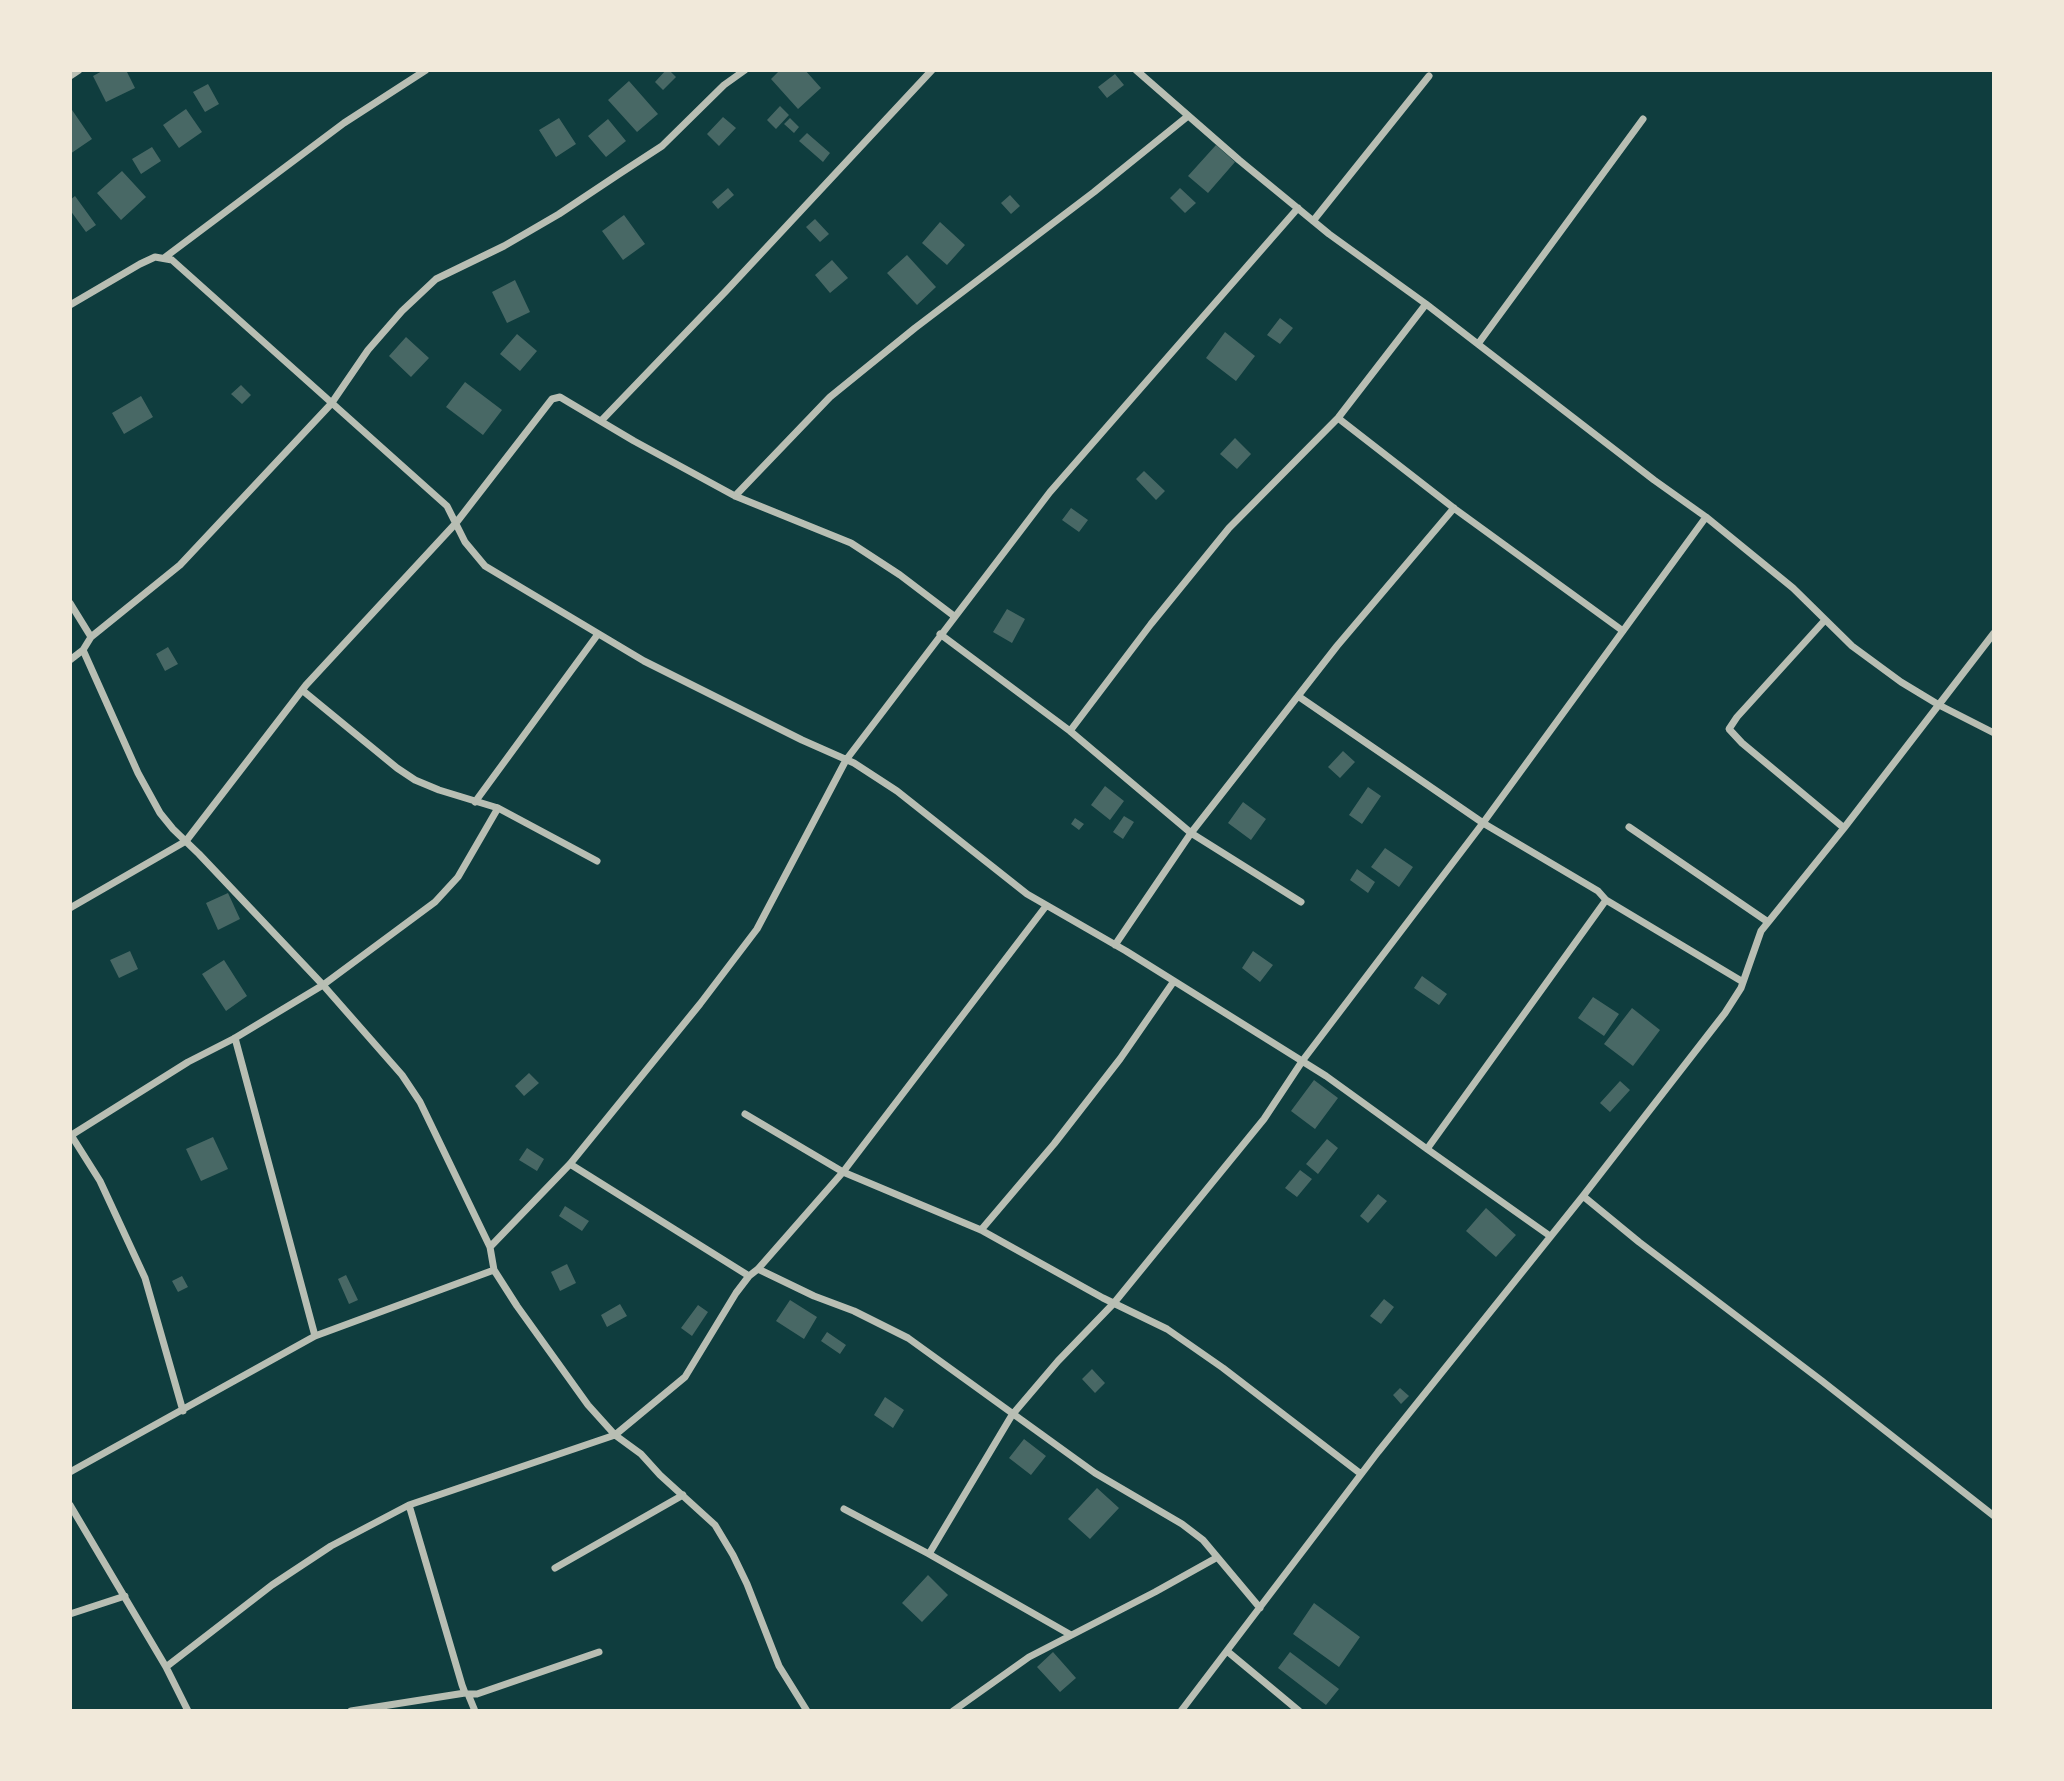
<!DOCTYPE html>
<style>
body{margin:0}
#map{position:relative;width:2064px;height:1781px;overflow:hidden;background:#0f3d3e;font-family:Quicksand,sans-serif}
canvas{display:block}
.frame{position:absolute;inset:0;border:72px solid #f1e9da;pointer-events:none}
</style>
<div id="map">
<canvas width="2064" height="1781"></canvas>
<div class="frame"></div>
</div>
<script>
const ctx = document.querySelector('canvas').getContext('2d');
ctx.lineJoin = 'round';
function paint(path, color) {
  ctx.fillStyle = color;
  ctx.fill(path, 'evenodd');
}
function poly(rows) {
  const path = new Path2D();
  for (const r of rows) {
    path.moveTo(r[0], r[1]);
    for (let i = 2; i < r.length; i += 2) path.lineTo(r[i], r[i + 1]);
  }
  return path;
}
function strokePath(path, color, width, dash) {
  ctx.strokeStyle = color;
  ctx.lineWidth = width;
  ctx.lineCap = dash ? 'butt' : 'round';
  ctx.setLineDash(dash || []);
  ctx.stroke(path);
}
paint(poly([
 [104,70,126,70,135,88,106,102,93,76],
 [666,70,669,70,676,77,663,90,655,82],
 [780,70,805,70,821,88,798,109,771,79],
 [1115,74,1124,85,1107,98,1098,87],
 [629,81,658,114,637,132,608,100],
 [208,84,219,104,205,112,193,92],
 [780,106,789,115,776,129,767,120],
 [70,107,92,139,70,154],
 [186,109,202,132,179,148,163,125],
 [723,117,736,128,719,146,707,134],
 [559,118,576,144,556,157,539,130],
 [790,118,799,127,794,133,784,124],
 [608,119,626,141,606,157,588,136],
 [807,133,830,153,823,162,799,141],
 [1216,145,1235,162,1208,193,1188,176],
 [152,147,161,161,141,174,132,159],
 [122,171,146,197,121,220,97,193],
 [728,188,734,195,718,209,712,202],
 [1180,188,1196,203,1185,213,1170,198],
 [1010,195,1020,206,1011,214,1001,203],
 [75,196,96,225,86,232,70,210,70,200],
 [624,215,645,244,623,260,602,231],
 [815,219,829,234,820,242,806,227],
 [940,222,965,245,947,265,922,243],
 [907,255,936,287,917,305,887,273],
 [832,260,848,278,830,293,815,275],
 [515,280,530,312,507,323,492,292],
 [1280,318,1293,328,1280,344,1267,335],
 [1225,332,1255,356,1236,381,1206,358],
 [517,334,537,351,520,371,500,354],
 [406,337,429,358,411,377,389,356],
 [465,382,502,410,483,435,446,407],
 [241,385,251,395,242,404,231,394],
 [141,396,153,417,124,434,112,413],
 [1235,438,1251,454,1237,469,1220,454],
 [1144,471,1165,491,1156,500,1136,479],
 [1071,508,1088,520,1079,532,1062,520],
 [1007,609,1025,619,1012,643,993,632],
 [168,647,178,664,165,671,156,654],
 [1343,751,1355,762,1340,778,1328,767],
 [1105,786,1124,801,1110,820,1091,805],
 [1368,787,1381,796,1362,824,1349,815],
 [1243,802,1266,819,1251,840,1228,823],
 [1124,816,1134,822,1123,839,1113,832],
 [1075,818,1084,824,1079,830,1071,824],
 [1385,848,1413,867,1399,887,1371,867],
 [1357,869,1375,882,1368,893,1350,880],
 [228,893,240,919,218,930,206,903],
 [130,951,138,969,119,978,110,960],
 [1253,951,1273,965,1260,982,1242,968],
 [224,960,247,996,226,1011,202,974],
 [1422,976,1447,994,1439,1005,1414,988],
 [1593,997,1619,1014,1604,1036,1578,1018],
 [1632,1008,1660,1030,1633,1066,1604,1044],
 [529,1073,539,1083,524,1096,515,1086],
 [1314,1080,1338,1098,1315,1129,1291,1111],
 [1620,1081,1630,1090,1610,1112,1600,1103],
 [213,1137,228,1169,201,1181,186,1149],
 [1327,1139,1338,1148,1318,1174,1306,1164],
 [527,1148,544,1159,537,1171,519,1160],
 [1300,1170,1312,1179,1297,1197,1285,1188],
 [1378,1194,1387,1201,1368,1223,1360,1216],
 [565,1206,589,1221,582,1231,559,1216],
 [1486,1208,1516,1235,1496,1257,1466,1231],
 [567,1264,576,1283,560,1291,551,1272],
 [346,1275,358,1300,349,1304,338,1279],
 [182,1276,188,1287,178,1292,172,1281],
 [1384,1299,1394,1307,1381,1324,1370,1316],
 [790,1300,817,1317,804,1339,776,1321],
 [620,1304,627,1316,607,1327,601,1315],
 [698,1305,708,1312,692,1336,681,1328],
 [827,1332,846,1345,840,1354,821,1341],
 [1092,1369,1105,1383,1095,1393,1082,1379],
 [1400,1388,1409,1396,1401,1404,1393,1395],
 [885,1397,904,1410,893,1428,874,1415],
 [1024,1439,1046,1456,1031,1475,1009,1458],
 [1097,1488,1119,1508,1090,1539,1068,1519],
 [928,1575,948,1595,922,1622,902,1603],
 [1314,1603,1360,1637,1339,1667,1293,1634],
 [1053,1652,1076,1678,1060,1692,1037,1667],
 [1290,1652,1339,1689,1326,1705,1278,1668]
]), '#486865');
strokePath(poly([
 [745,70,724,85,662,146,619,174,559,214,504,246,436,279,402,311,368,350,331,404,180,565,91,637,83,650,138,773,160,813,173,829,199,854,323,985,402,1075,420,1102,490,1247,494,1270,517,1306,588,1405,615,1435,641,1454,660,1475,715,1525,733,1555,747,1584,779,1666,807,1711],
 [1136,70,1239,160,1329,234,1426,304,1654,480,1706,517,1793,588,1852,646,1901,682,1939,705,1994,733],
 [70,76,79,70],
 [1313,221,1429,76],
 [164,258,344,123,426,70],
 [70,305,140,264,155,257,172,260,447,506,465,542,485,566,644,661,802,740,854,763,897,791,1027,894,1126,951,1326,1076,1427,1149,1550,1236],
 [1478,344,1643,119],
 [1338,418,1455,509,1623,631],
 [601,421,726,291,932,70],
 [735,496,830,397,915,328,1094,192,1188,116],
 [70,603,91,637],
 [1825,620,1737,717,1729,729,1742,743,1844,828],
 [940,634,1070,731,1191,833,1301,902],
 [70,660,83,650],
 [302,690,397,768,415,780,439,790,498,808,597,861],
 [1298,696,1483,823,1598,891,1606,900,1743,982],
 [1070,731,1151,624,1229,528,1338,418,1426,304],
 [475,802,598,634],
 [1629,827,1768,922],
 [70,908,186,841,306,685,456,523,552,399,560,397,570,403,634,441,735,496,851,543,900,575,954,616],
 [1115,945,1191,833,1337,646,1454,508],
 [235,1038,315,1336],
 [745,1114,843,1172,981,1230,1103,1298,1167,1329,1223,1368,1361,1474],
 [71,1135,100,1181,145,1278,183,1411],
 [70,1136,188,1062,235,1038,323,985,435,902,458,877,498,808],
 [1427,1149,1606,900],
 [570,1164,749,1276],
 [1583,1196,1639,1242,1822,1381,1994,1516],
 [981,1230,1054,1144,1120,1059,1174,981],
 [490,1247,570,1164,700,1004,757,929,846,760,1050,492,1298,208],
 [758,1269,814,1296,854,1311,908,1338,1095,1473,1182,1524,1203,1540,1260,1608],
 [70,1472,315,1336,494,1270],
 [70,1505,166,1667,188,1711],
 [409,1505,462,1685,465,1693,468,1694,475,1711],
 [844,1509,929,1554,1071,1635],
 [929,1554,1012,1415,1058,1361,1114,1303,1264,1119,1303,1060,1483,823,1706,517],
 [555,1568,683,1495],
 [70,1614,125,1596],
 [1227,1651,1299,1711],
 [166,1667,272,1585,331,1546,409,1505,615,1435,685,1377,736,1293,749,1276,758,1269,843,1172,1046,906],
 [468,1694,477,1694,599,1652],
 [351,1711,465,1693],
 [953,1711,1029,1657,1155,1592,1216,1558],
 [1181,1711,1378,1452,1583,1196,1725,1013,1741,988,1761,931,1844,828,1994,633]
]), '#b8beb3', 7);
</script>
